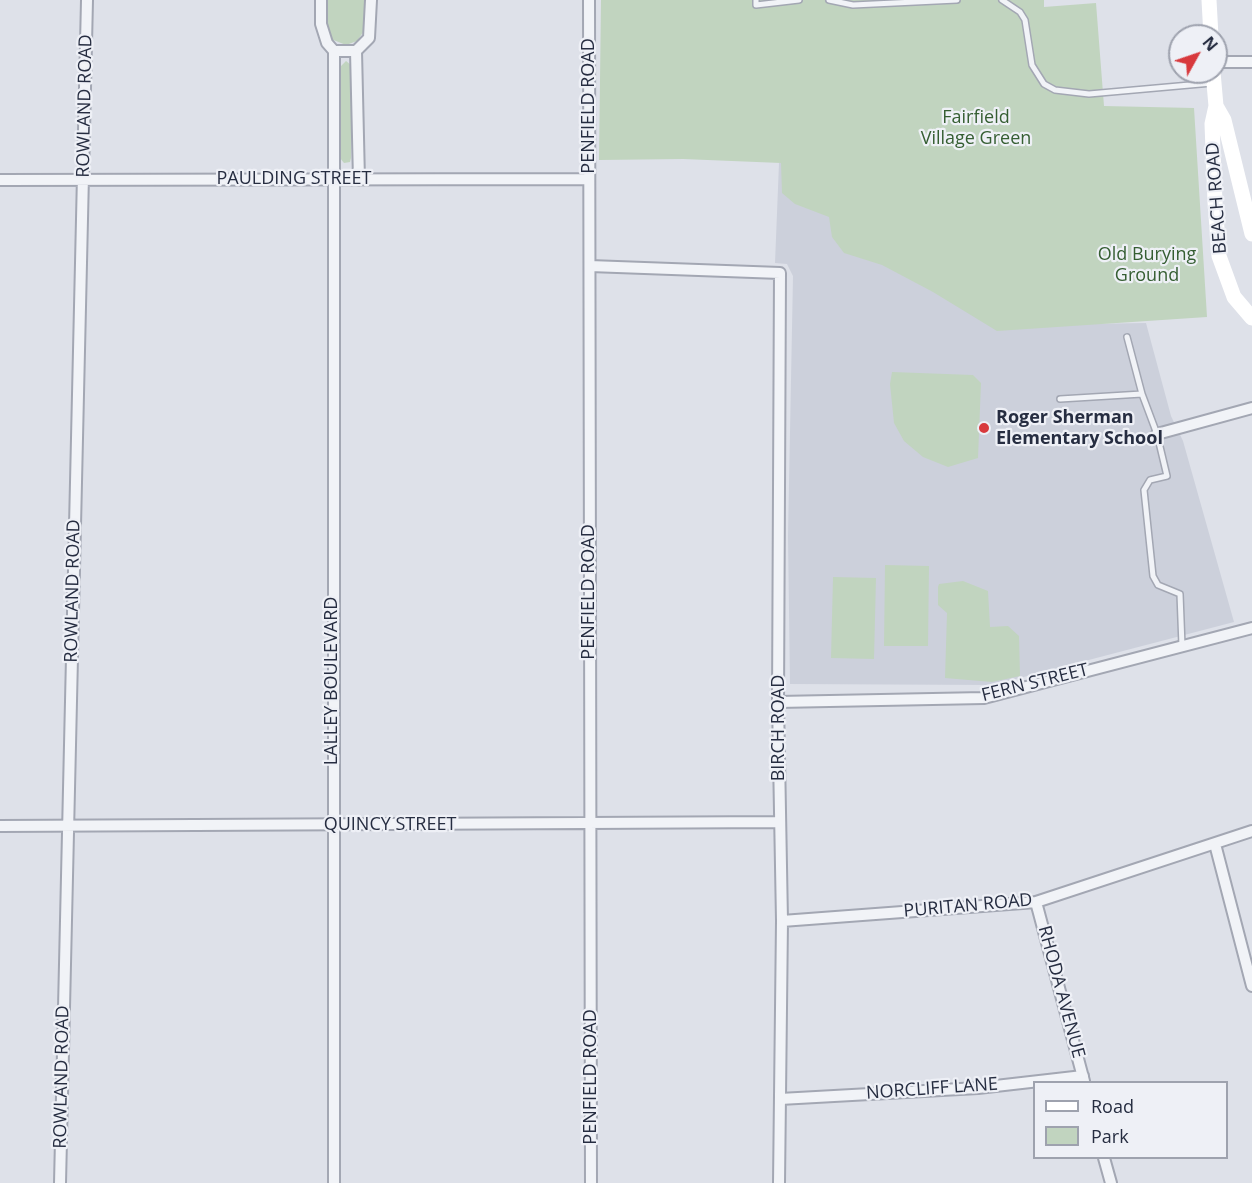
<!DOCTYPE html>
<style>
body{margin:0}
#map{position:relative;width:1252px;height:1183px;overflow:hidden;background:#dee1e9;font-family:"Open Sans",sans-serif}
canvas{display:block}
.legend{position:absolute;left:1033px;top:1081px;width:195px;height:78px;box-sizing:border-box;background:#eef0f6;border:2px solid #9ea2ae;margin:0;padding:8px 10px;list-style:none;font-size:18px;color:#262d41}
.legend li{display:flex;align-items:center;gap:12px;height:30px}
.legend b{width:30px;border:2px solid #9ea2ae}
.north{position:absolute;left:1168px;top:24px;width:60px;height:60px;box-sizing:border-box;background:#eef0f6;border:2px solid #9ea2ae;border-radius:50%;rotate:50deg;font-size:16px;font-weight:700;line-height:24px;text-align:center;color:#262d41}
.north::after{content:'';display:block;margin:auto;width:21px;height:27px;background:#d8393d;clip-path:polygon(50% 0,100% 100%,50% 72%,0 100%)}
</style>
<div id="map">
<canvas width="1252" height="1183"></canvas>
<ul class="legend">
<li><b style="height:8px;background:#fff"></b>Road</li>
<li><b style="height:16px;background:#c1d4bf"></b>Park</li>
</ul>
<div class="north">N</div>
</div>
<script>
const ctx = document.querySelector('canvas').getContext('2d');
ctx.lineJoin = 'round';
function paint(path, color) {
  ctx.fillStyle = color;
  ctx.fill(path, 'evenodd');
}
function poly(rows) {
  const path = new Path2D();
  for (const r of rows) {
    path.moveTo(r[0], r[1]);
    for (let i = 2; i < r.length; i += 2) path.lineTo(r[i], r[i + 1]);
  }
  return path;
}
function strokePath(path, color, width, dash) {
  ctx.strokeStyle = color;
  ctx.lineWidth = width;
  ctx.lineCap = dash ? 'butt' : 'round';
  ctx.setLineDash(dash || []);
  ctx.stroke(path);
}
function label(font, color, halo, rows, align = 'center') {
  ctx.font = font + ' "Open Sans",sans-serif';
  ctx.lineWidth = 4.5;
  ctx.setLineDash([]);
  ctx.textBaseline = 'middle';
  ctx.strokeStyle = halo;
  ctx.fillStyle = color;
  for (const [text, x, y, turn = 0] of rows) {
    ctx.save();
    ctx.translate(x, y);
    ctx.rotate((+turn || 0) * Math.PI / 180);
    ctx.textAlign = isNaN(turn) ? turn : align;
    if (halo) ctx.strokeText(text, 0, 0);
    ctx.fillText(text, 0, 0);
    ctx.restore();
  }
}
paint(poly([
 [779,163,855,164,1086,324,1146,323,1171,416,1183,441,1234,622,993,685,790,684,788,536,793,276,787,264,775,263]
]), '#ccd0db');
paint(poly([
 [327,0,364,0,364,31,357,41,346,45,331,39,327,27],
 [601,0,1044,0,1044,7,1096,3,1104,106,1194,108,1207,317,997,331,933,292,882,265,844,253,832,237,829,217,795,204,782,193,781,163,683,159,599,160],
 [346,61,351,65,351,158,350,162,344,163,340,158,340,67],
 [892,372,973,375,981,383,978,458,948,467,923,457,904,441,894,423,890,384],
 [885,565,929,566,928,646,884,646],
 [833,577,876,578,874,659,831,658],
 [963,581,988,591,990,627,1008,626,1019,636,1020,676,992,682,945,678,947,613,938,605,938,587,939,584]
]), '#c1d4bf');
const lane = poly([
 [756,0,756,5,799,0],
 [829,0,853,5,957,0],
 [1002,0,1020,12,1025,20,1032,65,1044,84,1055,90,1089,94,1212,83],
 [1127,337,1142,394,1157,434,1167,476,1150,480,1144,490,1153,576,1158,585,1180,594,1182,646],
 [1060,399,1142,394]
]);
const street = poly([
 [321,0,321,24,327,43,334,51,356,51,369,38,371,0],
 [589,0,591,1183],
 [356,51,359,180],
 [1216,62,1252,62],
 [0,180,589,179],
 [590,266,780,273,778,702,782,921,779,1183],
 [1157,434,1252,408],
 [778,702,984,698,1252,628],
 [0,826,780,822],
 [1215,844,1252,986],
 [1036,902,1084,1081],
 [782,921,1036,902,1252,831],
 [780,1099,978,1088,1083,1076],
 [1104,1158,1111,1183],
 [60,1183,87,0],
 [334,1183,334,51]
]);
strokePath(lane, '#a3a7b3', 8);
strokePath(street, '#a3a7b3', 14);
strokePath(lane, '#f1f3f7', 5);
strokePath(street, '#f1f3f7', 10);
strokePath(poly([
 [1209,0,1211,36],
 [1213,72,1216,106,1212,124,1215,202,1219,256,1234,297,1252,318],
 [1216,106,1224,120,1252,234]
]), '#fff', 15);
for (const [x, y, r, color] of [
 [984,428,6,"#d8393d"]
]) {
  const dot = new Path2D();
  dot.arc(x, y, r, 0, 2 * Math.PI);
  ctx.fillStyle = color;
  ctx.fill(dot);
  strokePath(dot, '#eef0f6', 2);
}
label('18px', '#262d41', '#eef0f6', [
 ["ROWLAND ROAD",85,106,-89],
 ["PENFIELD ROAD",589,106,-90],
 ["PAULDING STREET",294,179],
 ["BEACH ROAD",1217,198,-94],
 ["ROWLAND ROAD",73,591,-89],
 ["PENFIELD ROAD",589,592,-90],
 ["LALLEY BOULEVARD",332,681,-90],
 ["FERN STREET",1035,683,-14],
 ["BIRCH ROAD",779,728,-90],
 ["QUINCY STREET",390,825],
 ["PURITAN ROAD",968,906,-5],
 ["RHODA AVENUE",1061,992,75],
 ["ROWLAND ROAD",62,1077,-89],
 ["PENFIELD ROAD",591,1077,-90],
 ["NORCLIFF LANE",932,1089,-4]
]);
label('18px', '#355e32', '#eef0f6', [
 ["Fairfield",976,118],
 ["Village Green",976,139],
 ["Old Burying",1147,255],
 ["Ground",1147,276]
]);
label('bold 18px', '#262d41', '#eef0f6', [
 ["Roger Sherman",996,418],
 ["Elementary School",996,439]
], 'left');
</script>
